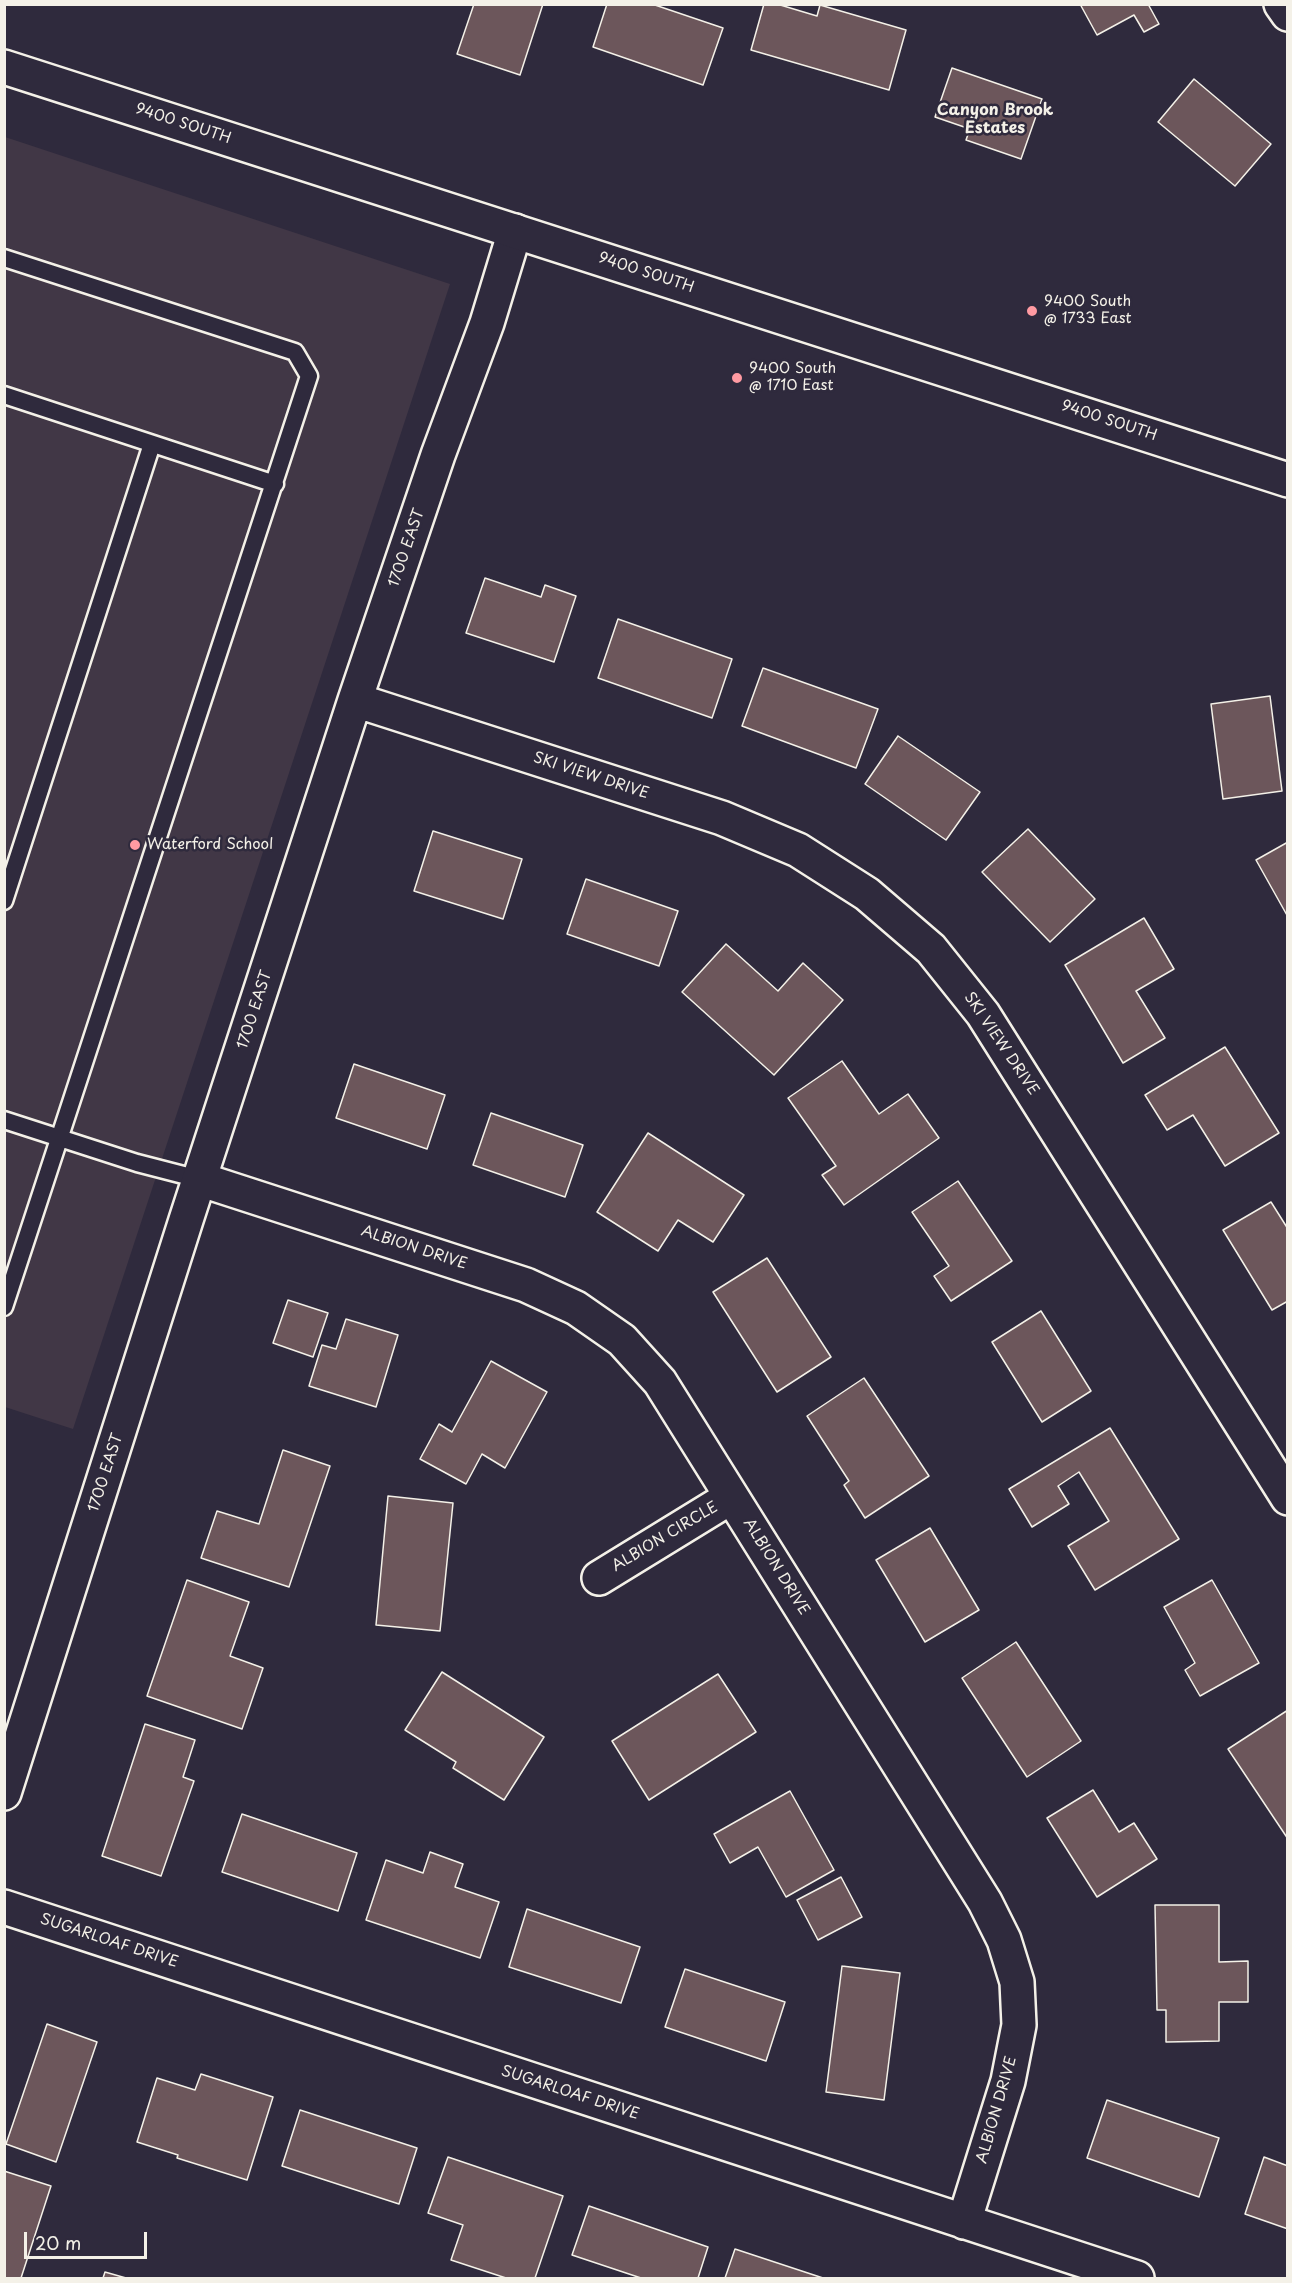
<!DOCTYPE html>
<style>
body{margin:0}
#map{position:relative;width:1292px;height:2283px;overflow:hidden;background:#2f2a3d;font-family:"Playpen Sans",sans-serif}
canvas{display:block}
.frame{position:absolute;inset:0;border:6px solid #f4f1e8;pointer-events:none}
.scale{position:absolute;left:24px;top:2232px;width:123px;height:27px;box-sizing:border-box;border:3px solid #f4f1e8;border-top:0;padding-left:8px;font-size:18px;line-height:21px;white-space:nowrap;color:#f4f1e8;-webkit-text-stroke:4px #2f2a3d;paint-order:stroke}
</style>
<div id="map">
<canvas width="1292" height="2283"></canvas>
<div class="frame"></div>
<div class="scale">20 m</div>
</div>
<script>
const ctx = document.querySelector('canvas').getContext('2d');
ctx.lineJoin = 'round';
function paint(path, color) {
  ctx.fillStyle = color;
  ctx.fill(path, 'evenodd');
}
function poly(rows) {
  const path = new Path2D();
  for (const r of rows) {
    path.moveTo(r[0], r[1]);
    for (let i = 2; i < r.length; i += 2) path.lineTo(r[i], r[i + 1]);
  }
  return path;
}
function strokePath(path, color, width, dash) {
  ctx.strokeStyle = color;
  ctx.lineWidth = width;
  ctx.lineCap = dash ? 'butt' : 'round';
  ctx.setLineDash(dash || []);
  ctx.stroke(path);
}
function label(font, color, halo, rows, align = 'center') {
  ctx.font = font + ' "Playpen Sans",sans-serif';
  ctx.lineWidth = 5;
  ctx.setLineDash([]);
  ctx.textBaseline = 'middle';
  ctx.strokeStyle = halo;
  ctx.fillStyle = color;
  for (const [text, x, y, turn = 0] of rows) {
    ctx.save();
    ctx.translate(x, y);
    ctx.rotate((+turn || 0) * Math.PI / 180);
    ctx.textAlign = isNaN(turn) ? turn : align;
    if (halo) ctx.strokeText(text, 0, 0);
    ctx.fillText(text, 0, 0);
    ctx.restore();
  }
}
paint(poly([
 [5,137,450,284,73,1429,5,1407]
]), '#413746');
const building = poly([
 [474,4,543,4,520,75,457,54,474,4],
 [607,4,652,4,723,28,703,85,593,47,607,4],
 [764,4,777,4,817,16,820,5,906,30,889,90,751,50,764,4],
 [1080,4,1148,4,1159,24,1144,32,1134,15,1097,35,1080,4],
 [952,68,1042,99,1021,159,966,140,970,129,935,117,952,68],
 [1194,79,1271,144,1235,186,1158,122,1194,79],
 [485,578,541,597,545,585,576,596,554,662,466,633,485,578],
 [618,619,732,659,712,718,598,678,618,619],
 [763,668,878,709,856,768,742,726,763,668],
 [1270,696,1282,791,1223,799,1211,704,1270,696],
 [898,736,980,792,946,840,865,784,898,736],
 [1028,829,1095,899,1050,942,982,872,1028,829],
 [433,831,522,859,503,919,414,891,433,831],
 [1288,842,1288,917,1256,860,1288,842],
 [586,879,678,911,659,966,567,934,586,879],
 [1144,918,1174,969,1136,991,1165,1038,1123,1063,1065,965,1144,918],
 [726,944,778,991,803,963,843,1000,774,1075,682,992,726,944],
 [1225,1047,1279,1133,1225,1166,1193,1115,1167,1130,1145,1095,1225,1047],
 [842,1061,879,1114,908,1094,939,1138,844,1205,822,1175,836,1166,788,1098,842,1061],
 [354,1064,445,1095,427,1149,336,1118,354,1064],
 [491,1113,583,1145,565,1197,473,1165,491,1113],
 [648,1133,744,1195,713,1242,678,1220,658,1251,597,1212,648,1133],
 [958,1181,1012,1261,951,1301,934,1276,949,1266,912,1212,958,1181],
 [1271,1202,1288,1229,1288,1301,1272,1310,1223,1230,1271,1202],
 [767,1258,831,1357,777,1392,713,1292,767,1258],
 [288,1300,328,1313,313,1357,273,1343,288,1300],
 [1041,1311,1091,1391,1042,1422,992,1342,1041,1311],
 [346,1319,398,1335,376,1407,309,1386,322,1345,336,1349,346,1319],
 [491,1361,547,1392,505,1468,482,1454,466,1484,420,1459,439,1424,452,1432,491,1361],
 [864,1378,929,1476,865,1518,844,1485,849,1481,807,1416,864,1378],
 [1110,1428,1179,1539,1095,1590,1068,1546,1109,1521,1079,1472,1058,1486,1069,1504,1032,1527,1009,1489,1110,1428],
 [283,1450,330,1466,289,1587,201,1558,217,1511,259,1524,283,1450],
 [388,1496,453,1503,440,1631,376,1625,388,1496],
 [930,1528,979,1610,925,1642,876,1560,930,1528],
 [187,1580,249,1602,230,1656,263,1668,242,1729,147,1696,187,1580],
 [1212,1580,1259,1663,1200,1696,1185,1670,1195,1663,1164,1607,1212,1580],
 [1016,1642,1081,1741,1027,1777,962,1678,1016,1642],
 [442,1672,544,1737,504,1800,453,1768,456,1762,405,1730,442,1672],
 [718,1674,756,1732,649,1800,612,1741,718,1674],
 [1288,1710,1288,1839,1228,1749,1288,1710],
 [145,1724,195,1740,183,1777,194,1781,161,1876,102,1856,145,1724],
 [1093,1790,1119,1832,1134,1823,1157,1859,1097,1897,1047,1818,1093,1790],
 [790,1791,834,1870,786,1897,758,1847,730,1863,714,1834,790,1791],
 [242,1814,357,1853,338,1911,222,1872,242,1814],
 [430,1852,463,1864,455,1887,499,1902,480,1958,366,1920,386,1860,423,1873,430,1852],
 [841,1877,862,1917,818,1940,797,1900,841,1877],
 [1155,1905,1219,1905,1219,1962,1248,1961,1248,2002,1219,2002,1219,2041,1166,2042,1166,2010,1157,2010,1155,1905],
 [527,1909,640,1947,621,2003,509,1967,527,1909],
 [842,1966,900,1973,884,2100,826,2092,842,1966],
 [685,1969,785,2002,766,2061,665,2027,685,1969],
 [47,2024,97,2042,56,2162,6,2144,47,2024],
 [201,2074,273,2097,247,2180,177,2158,178,2155,137,2142,157,2078,195,2090,201,2074],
 [1107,2100,1219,2138,1199,2197,1087,2158,1107,2100],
 [300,2110,417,2148,399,2204,282,2166,300,2110],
 [448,2157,563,2196,535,2278,506,2278,451,2260,463,2225,428,2213,448,2157],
 [1264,2157,1288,2166,1288,2229,1245,2214,1264,2157],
 [4,2171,51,2186,21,2278,4,2278,4,2171],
 [589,2206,708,2247,698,2278,641,2278,572,2255,589,2206],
 [735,2249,823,2278,725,2278,735,2249],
 [105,2272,126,2278,103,2278,105,2272]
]);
paint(building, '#6c565b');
strokePath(building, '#f4f1e8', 1.5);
const lane = poly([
 [4,258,295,352,309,376,4,1307],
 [4,395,275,484],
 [4,901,152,444],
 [4,1120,137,1163,199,1179]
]);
const street = poly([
 [1281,4,1288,14],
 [355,700,722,818,798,850,867,894,931,949,983,1014,1288,1498],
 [199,1179,526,1285,576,1308,622,1340,660,1382,985,1902,1004,1940,1017,1982,1019,2025,1008,2081,964,2222],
 [599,1578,731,1497],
 [4,1793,186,1220,355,700,438,455,487,323,515,231],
 [4,1907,1137,2278]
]);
const primary = poly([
 [4,67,1288,480]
]);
strokePath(lane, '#f4f1e8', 21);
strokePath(street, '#f4f1e8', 38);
strokePath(primary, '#f4f1e8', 38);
strokePath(lane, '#2f2a3d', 16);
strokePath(street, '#2f2a3d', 33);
strokePath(primary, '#2f2a3d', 33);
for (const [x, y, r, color] of [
 [1032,311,6,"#ff9aa2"],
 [737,378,6,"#ff9aa2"],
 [135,845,6,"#ff9aa2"]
]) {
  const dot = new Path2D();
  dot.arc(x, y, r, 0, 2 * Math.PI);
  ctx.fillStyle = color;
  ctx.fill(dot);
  strokePath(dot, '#2f2a3d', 2);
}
label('15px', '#f4f1e8', '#2f2a3d', [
 ["9400 SOUTH",183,124,18],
 ["9400 SOUTH",646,273,18],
 ["9400 SOUTH",1109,421,18],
 ["1700 EAST",407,548,-71],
 ["SKI VIEW DRIVE",591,776,18],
 ["1700 EAST",255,1010,-72],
 ["SKI VIEW DRIVE",1001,1044,56],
 ["ALBION DRIVE",414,1248,18],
 ["1700 EAST",106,1473,-72],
 ["ALBION CIRCLE",665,1537,-31],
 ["ALBION DRIVE",776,1567,58],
 ["SUGARLOAF DRIVE",109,1941,18],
 ["SUGARLOAF DRIVE",570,2093,18],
 ["ALBION DRIVE",997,2110,-74]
]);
label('15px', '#f4f1e8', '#2f2a3d', [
 ["9400 South",1044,302],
 ["@ 1733 East",1044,319],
 ["9400 South",749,369],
 ["@ 1710 East",749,386],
 ["Waterford School",147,845]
], 'left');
label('bold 16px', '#f4f1e8', '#2f2a3d', [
 ["Canyon Brook",995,111],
 ["Estates",995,129]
]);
</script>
